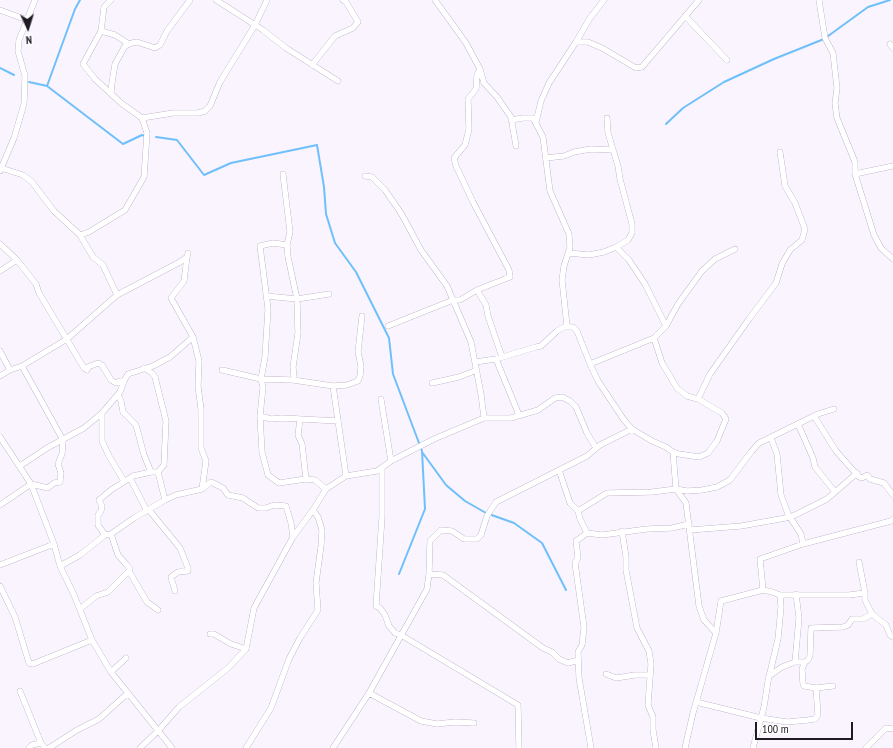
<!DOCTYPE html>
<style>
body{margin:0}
#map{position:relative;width:893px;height:748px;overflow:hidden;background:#faf4ff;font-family:"PT Sans Narrow",sans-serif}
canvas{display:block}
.north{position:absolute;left:8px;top:8px;width:40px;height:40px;-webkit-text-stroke:3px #fff;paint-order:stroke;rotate:176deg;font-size:11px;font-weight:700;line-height:16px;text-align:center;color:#1f1a23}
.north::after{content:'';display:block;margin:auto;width:14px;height:18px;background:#1f1a23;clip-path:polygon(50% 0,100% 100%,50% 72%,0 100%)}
.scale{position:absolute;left:755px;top:722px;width:98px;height:18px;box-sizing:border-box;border:2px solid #1f1a23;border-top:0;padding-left:5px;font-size:12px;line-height:14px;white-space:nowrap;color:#1f1a23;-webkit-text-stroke:3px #fff;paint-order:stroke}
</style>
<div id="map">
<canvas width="893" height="748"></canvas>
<div class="north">N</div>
<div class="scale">100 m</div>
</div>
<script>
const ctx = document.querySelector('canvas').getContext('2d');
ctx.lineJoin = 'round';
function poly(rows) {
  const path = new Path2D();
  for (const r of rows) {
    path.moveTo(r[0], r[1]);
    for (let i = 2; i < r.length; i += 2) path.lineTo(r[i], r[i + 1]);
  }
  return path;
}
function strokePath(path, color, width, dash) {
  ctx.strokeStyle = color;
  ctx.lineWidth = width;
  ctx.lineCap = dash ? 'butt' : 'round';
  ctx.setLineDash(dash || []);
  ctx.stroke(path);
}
strokePath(poly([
 [0,68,14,75],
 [29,82,47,86,123,144,142,135,145,136],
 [47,86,75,9,80,0],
 [666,124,683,108,724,82,774,59,824,39,868,7,890,0],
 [156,137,177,140,204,175,231,163,317,145,324,187,326,214,335,243,356,272,389,338,393,374,422,451,425,509,399,574],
 [422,452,446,485,465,501,486,513,514,523,542,543,566,590]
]), '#6fc0fa', 2);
const minor = poly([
 [216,0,263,30,286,48,338,81],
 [435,0,466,43,480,69,484,83,497,97,511,117,516,146],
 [604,0,590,18,576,42,588,42,602,48,636,68,642,67,699,0],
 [819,0,825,38,833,53,837,88,835,103,837,118,855,162,855,174,874,235,881,248,893,259],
 [0,10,27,20],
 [685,16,727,60],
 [101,31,115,35,129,44],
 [890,44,893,48],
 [312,65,335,36,353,28,358,22,346,2,343,0],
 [111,93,112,83,115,64,125,46,132,43,137,42,155,48,160,45,167,31,190,0],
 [142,118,173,113,198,113,205,111,210,106,220,82,255,25,267,0],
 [511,120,523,118,533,118,543,137,550,191,569,234,570,247,564,266,562,280,567,326],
 [536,122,541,101,549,83,576,42],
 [546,158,564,156,574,152,591,149,613,150],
 [1,168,23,175,32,182,54,211,80,235,93,257,103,265,117,295],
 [0,171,14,138,24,104,25,76,18,51,19,40,35,0],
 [283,174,290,232,287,245,288,257,297,299,298,333,293,367,294,377,293,380],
 [855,174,893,166],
 [365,176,372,177,385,190,401,213,421,250,447,286,471,342,481,394,484,418],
 [80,235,89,232,125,210,144,177,147,133,142,118,121,103,95,79,83,64,101,31,104,7,111,0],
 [0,244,17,260,36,284,39,293,84,368,87,370,88,367,98,363,102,365,111,380,116,383,120,381,124,381],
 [287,245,273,243,260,246,268,309,265,357,261,379,263,387,260,416,262,452,268,475,279,483,306,479,315,480,326,489],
 [616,247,629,260,645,284,666,326],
 [569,253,589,255,604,252,616,247,628,240,632,233,632,224,620,179,618,166,608,133,607,118],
 [187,257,184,281,171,298,193,337,199,361,198,386,201,409,201,448,206,461,202,489],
 [0,271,17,260],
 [477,290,486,305,488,316,502,357],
 [266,296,297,299,329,294],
 [388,326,453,300,460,300,477,290,510,277,509,270,473,202,456,166,454,158,465,145,469,129,468,99,476,89,477,75,480,69],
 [0,351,10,370],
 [496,359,519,415],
 [475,362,496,359,536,347,541,346,557,331,564,327,573,327,577,331,590,364,598,381,624,420,632,429,652,441,666,447,673,452,679,454,699,457,708,453,717,441,726,419,722,413,698,399,687,396,677,388,662,363,654,338],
 [590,364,654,338,666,326,678,304,702,271,715,259,735,249],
 [144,368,152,373,155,377,166,421,164,465,158,472,165,500],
 [222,370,261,379,293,380,333,386,347,385,358,381,360,376,361,366,358,352,362,316],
 [0,376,10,370,22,366,67,339,117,295,180,262,187,257,188,253],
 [432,383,459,377,477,370],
 [333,386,346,476],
 [118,395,121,401,123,412,136,425,144,455,151,472],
 [381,399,391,461],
 [698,399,710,374,749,319,776,283,782,264,790,250,802,240,805,229,795,203,785,186,780,152],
 [102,413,102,441,109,456,124,481],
 [260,416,271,419,282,418,338,421],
 [814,416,836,451,859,477,862,478,867,475,870,479,884,483,893,495],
 [300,419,298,435,302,444,306,479],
 [798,424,813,458,815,467,835,492],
 [0,437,31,484,54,544,60,566,74,595,92,640,111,672,172,748],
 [771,438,777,454,781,495,788,514,801,534,803,544],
 [673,452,676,489,686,503,699,606,704,620,716,633],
 [20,466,47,448,84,428,102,413,120,392,124,381,128,374,153,366,170,357,193,337],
 [382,468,382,517,376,606,380,608,385,615,389,626,395,633,401,635,518,705,519,748],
 [559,470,570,503,578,511,580,519,587,533,576,541,578,558,575,563,584,627,582,645,578,652,579,678,591,748],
 [130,478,147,511],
 [0,505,31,484,48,488,54,483,60,482,61,473,58,464,62,454,63,440,22,366],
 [149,510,180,548,188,568,188,571,178,572,171,577,175,591],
 [578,511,607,493,652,492,676,489,687,491,702,490,717,487,730,480,751,452,759,443,818,414,834,409],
 [690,530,741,526,791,517,827,499,857,473],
 [622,531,626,557,626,570,637,628,649,651,651,664,648,705,653,717,653,730,656,748],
 [587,533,602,535,647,529,672,528,689,524],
 [111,534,118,555,126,564,130,569,129,571,147,602,158,610],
 [105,535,98,525,98,515,101,511,102,506,99,500,111,490,133,476,151,472,158,472],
 [0,565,54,544],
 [60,566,80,555,105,535,111,534,134,518,165,500,176,495,202,489,211,482,223,488,228,495,243,498,258,508,266,508,274,505,286,506,291,523,293,537],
 [429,574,443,575,543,648,552,652,559,659,568,663,575,661,578,663],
 [0,586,15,617,29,663,33,664,40,661,92,640],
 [763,590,760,559,803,544,891,521,893,519],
 [865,593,865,600,872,614,886,625,890,635,893,637],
 [80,609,96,596,108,592,129,571],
 [210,634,214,634,231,644,246,649],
 [795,662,799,618,796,594],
 [805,662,802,669,803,684,804,686,816,688,833,686],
 [111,672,126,658],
 [606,674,616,678,635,675,650,675],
 [769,676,782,667,795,662,805,662,808,660,810,656,811,628,843,627,848,625,852,619,863,619,872,614],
 [20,691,41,743],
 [369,693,421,721,437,724,455,722,474,723],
 [696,702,761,718,787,722,808,720,815,719,818,715,816,688],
 [29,748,32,745,41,743,45,748],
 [49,748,77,730,99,719,128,693],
 [140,748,158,731,179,707,228,668,246,649,254,608,293,537,313,510,326,489,346,476,377,471,391,461,434,439,484,418,511,418,538,410,555,398,562,397,570,401,576,407,587,433,596,448],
 [246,748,271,708,289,659,300,638,318,610,316,583,321,546,322,530,318,517,313,510],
 [333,748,369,693,427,589,429,574,430,541,441,530,452,531,464,539,477,539,481,535,487,516,496,502,587,456,600,445,632,429],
 [685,748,693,713,716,633,721,601,763,590,772,592,780,595,849,595,865,593,859,562],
 [753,748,764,707,768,681,778,639,781,607,780,595],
 [866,748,886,728,893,729]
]);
strokePath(minor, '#a699b1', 6);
strokePath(minor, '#fff', 5.5);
</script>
